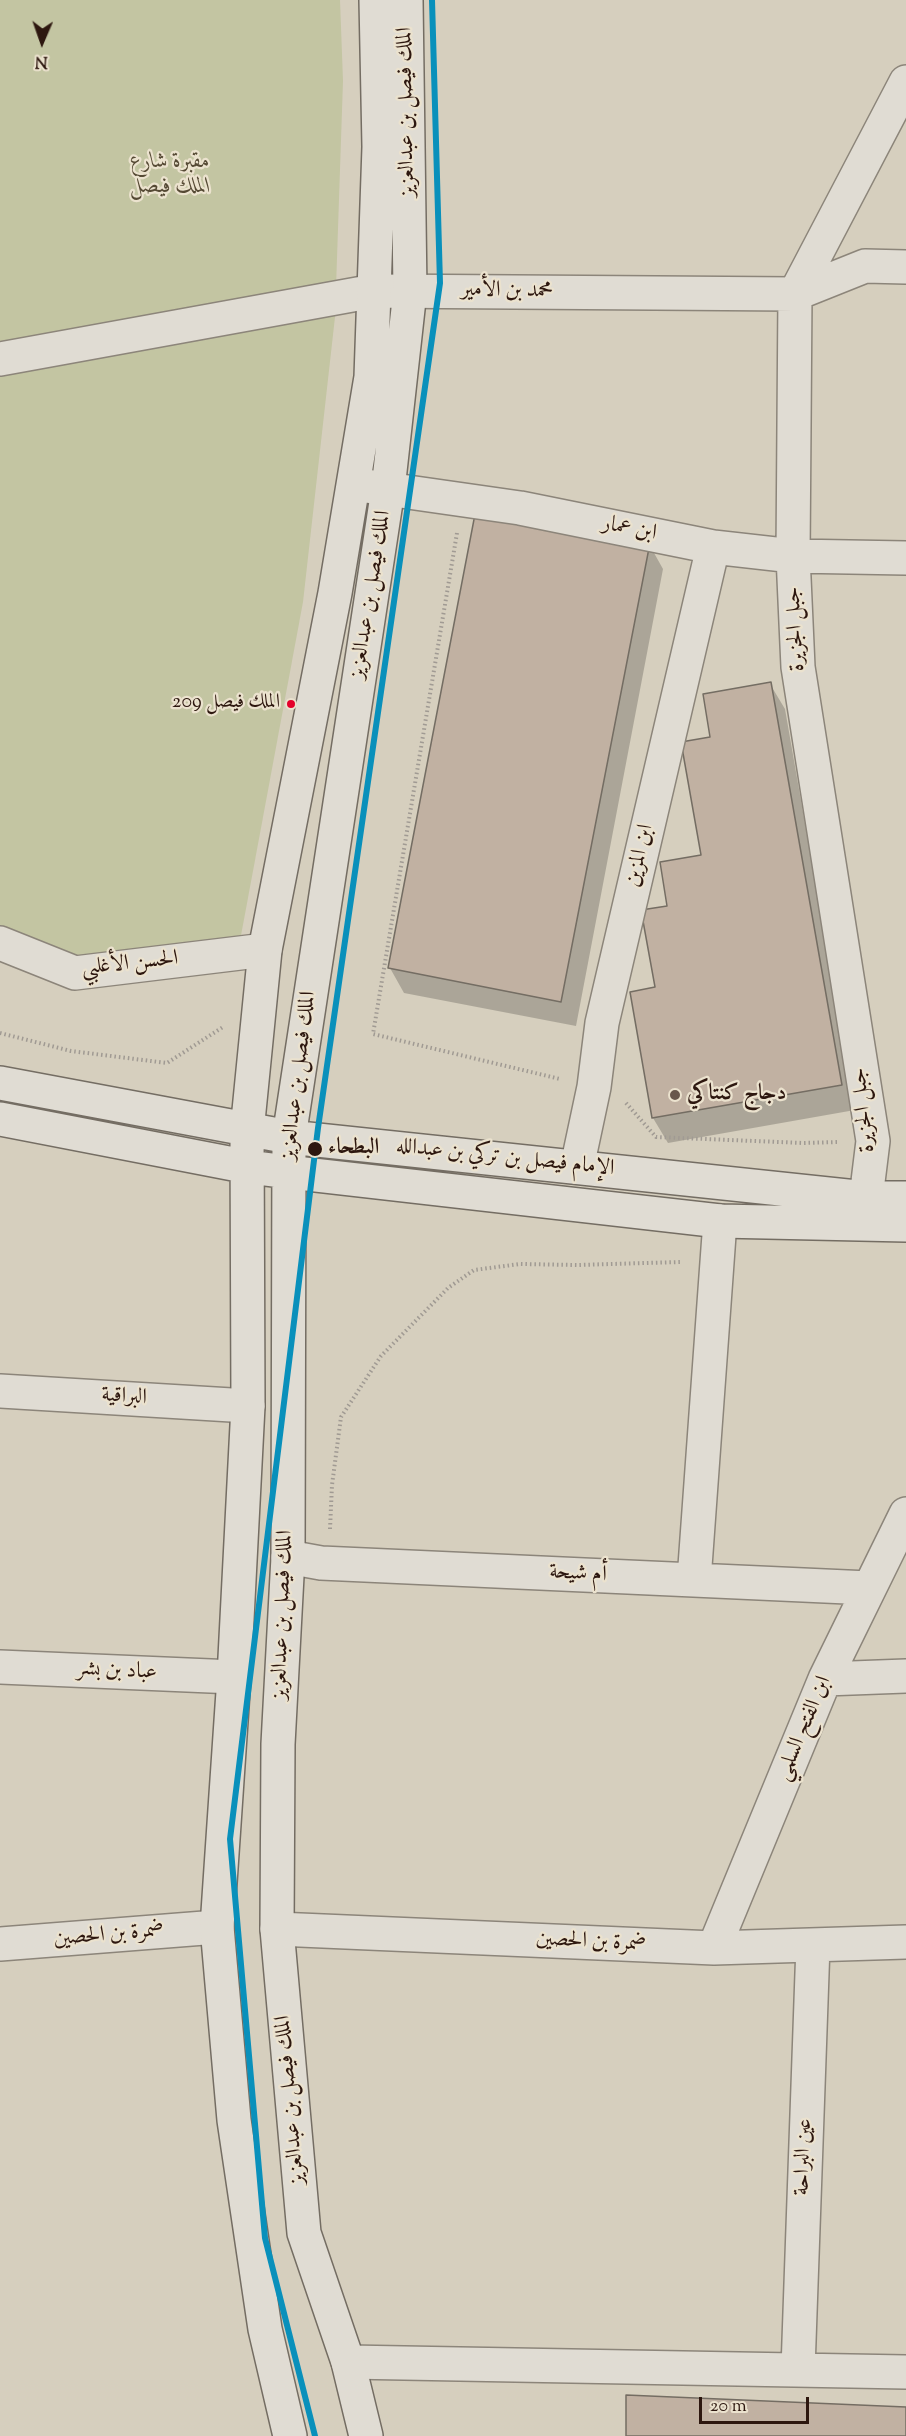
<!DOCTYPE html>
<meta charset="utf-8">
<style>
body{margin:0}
#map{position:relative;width:906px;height:2436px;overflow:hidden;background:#d6cfbe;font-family:"Sorts Mill Goudy",serif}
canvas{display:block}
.north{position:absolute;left:12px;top:12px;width:60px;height:60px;-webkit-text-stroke:4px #ebe2ce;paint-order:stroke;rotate:182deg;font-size:16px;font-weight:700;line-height:24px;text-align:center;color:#2d170f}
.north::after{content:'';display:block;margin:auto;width:21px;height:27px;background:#2d170f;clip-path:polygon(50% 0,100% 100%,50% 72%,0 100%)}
.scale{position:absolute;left:699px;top:2397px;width:110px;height:27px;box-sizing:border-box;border:3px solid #2d170f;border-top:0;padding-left:8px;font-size:18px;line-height:21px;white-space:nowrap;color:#2d170f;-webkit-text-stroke:4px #ebe2ce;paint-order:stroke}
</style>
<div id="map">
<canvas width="906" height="2436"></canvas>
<div class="north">N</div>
<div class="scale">20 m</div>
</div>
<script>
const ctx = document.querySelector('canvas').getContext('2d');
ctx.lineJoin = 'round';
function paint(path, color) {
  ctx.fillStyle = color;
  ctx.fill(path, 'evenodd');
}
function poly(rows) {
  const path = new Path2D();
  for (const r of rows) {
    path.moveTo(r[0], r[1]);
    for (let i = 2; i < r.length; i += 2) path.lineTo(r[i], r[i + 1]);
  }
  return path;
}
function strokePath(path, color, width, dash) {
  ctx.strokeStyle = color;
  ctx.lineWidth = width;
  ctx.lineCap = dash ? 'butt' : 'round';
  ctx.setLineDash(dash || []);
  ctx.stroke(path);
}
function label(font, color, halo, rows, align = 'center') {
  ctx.font = font + ' "Sorts Mill Goudy",Amiri,serif';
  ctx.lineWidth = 4.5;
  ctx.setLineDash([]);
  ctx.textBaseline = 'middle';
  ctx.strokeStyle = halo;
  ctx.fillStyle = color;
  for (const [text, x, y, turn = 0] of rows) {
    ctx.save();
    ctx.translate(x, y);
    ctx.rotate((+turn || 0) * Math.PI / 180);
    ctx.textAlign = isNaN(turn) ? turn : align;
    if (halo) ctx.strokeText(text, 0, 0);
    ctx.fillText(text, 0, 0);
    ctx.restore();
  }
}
paint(poly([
 [0,0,340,0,343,81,335,317,303,602,237,957,55,967,0,928]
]), '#c3c5a2');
paint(poly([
 [649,544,663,569,576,1026,404,993,390,968],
 [770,684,785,709,855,1110,668,1143,653,1118,656,988,669,907,703,856,712,738]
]), '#0003');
const building = poly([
 [476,509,650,543,561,1002,388,968,476,509],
 [771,682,842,1085,652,1118,630,992,655,987,641,910,667,906,660,862,701,855,681,742,710,737,703,694,771,682],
 [626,2395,906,2407,906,2436,626,2436,626,2395]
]);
paint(building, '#c1b1a2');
strokePath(building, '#746d63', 1.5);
const street = poly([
 [0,359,374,291,795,294,865,266,906,267],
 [359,485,520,508,713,547,793,556,906,558],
 [0,943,75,973,265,950],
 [577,1167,594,1087,602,1023,713,547],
 [866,1198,873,1141,798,667,793,556,795,294,906,82],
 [0,1391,248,1406],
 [288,1557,321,1563,869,1588],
 [694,1580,720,1221],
 [0,1667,234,1677],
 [825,1679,906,1676],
 [277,1929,714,1948,906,1942],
 [0,1944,217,1927],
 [714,1948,825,1679,906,1514],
 [348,2362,906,2372],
 [798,2369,813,1945]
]);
const secondary = poly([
 [0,1083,289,1137,866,1198,906,1198],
 [0,1119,249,1167,288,1172,720,1221,906,1225],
 [290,2436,265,2329,234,2120,217,1927,234,1677,248,1406,247,1131,265,950,335,593,371,377,379,147,376,0],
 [366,2436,348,2362,304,2233,277,1929,278,1744,288,1557,289,1137,388,489,410,291,406,0]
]);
strokePath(street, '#8c857a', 36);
strokePath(secondary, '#746d63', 36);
strokePath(poly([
 [457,533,373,1034,560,1079],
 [0,1033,71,1051,167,1063,223,1027],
 [626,1103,656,1137,804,1143,837,1142],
 [330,1529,332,1485,341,1417,381,1356,448,1288,474,1270,520,1264,577,1265,681,1262]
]), '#a09a93', 4, [1.5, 3]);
strokePath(street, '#e0dcd3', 33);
strokePath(secondary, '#e0dcd3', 33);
strokePath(poly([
 [315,2436,265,2238,230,1839,318,1128,440,283,432,0]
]), '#0990bb', 6);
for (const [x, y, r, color] of [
 [291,704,5,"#e4002b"],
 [675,1095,6,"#68574c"],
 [315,1149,8,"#2d170f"]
]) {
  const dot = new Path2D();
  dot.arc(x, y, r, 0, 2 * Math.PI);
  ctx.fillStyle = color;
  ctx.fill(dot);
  strokePath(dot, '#ebe2ce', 2);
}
label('20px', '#2d170f', '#ebe2ce', [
 ["الملك فيصل 209",280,704]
], 'right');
label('22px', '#2d170f', '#ebe2ce', [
 ["الملك فيصل بن عبدالعزيز",408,112,-91],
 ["محمد بن الأمير",507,292,1],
 ["ابن عمار",629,530,11],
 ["الملك فيصل بن عبدالعزيز",372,595,-81],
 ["جبل الجزيرة",797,629,-93],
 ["ابن المزين",641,856,-77],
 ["الحسن الأغلبي",130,965,-6],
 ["الملك فيصل بن عبدالعزيز",300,1076,-83],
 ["جبل الجزيرة",865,1110,-96],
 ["الإمام فيصل بن تركي بن عبدالله",505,1159,6],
 ["البراقية",124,1398,4],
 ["أم شيحة",578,1575,3],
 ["الملك فيصل بن عبدالعزيز",284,1615,-88],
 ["عباد بن بشر",117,1672,3],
 ["ابن الفتح السلمي",805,1729,-67],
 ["ضمرة بن الحصين",109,1936,-5],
 ["ضمرة بن الحصين",591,1943,3],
 ["الملك فيصل بن عبدالعزيز",292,2100,-95],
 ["عين البراحة",805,2157,-88]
]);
label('italic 22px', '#554934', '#ebe2ce', [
 ["مقبرة شارع",170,163],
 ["الملك فيصل",170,188]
]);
label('bold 22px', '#2d170f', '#ebe2ce', [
 ["دجاج كنتاكي",687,1095]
], 'left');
label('bold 22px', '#2d170f', '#ebe2ce', [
 ["البطحاء",328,1149]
], 'left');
</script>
